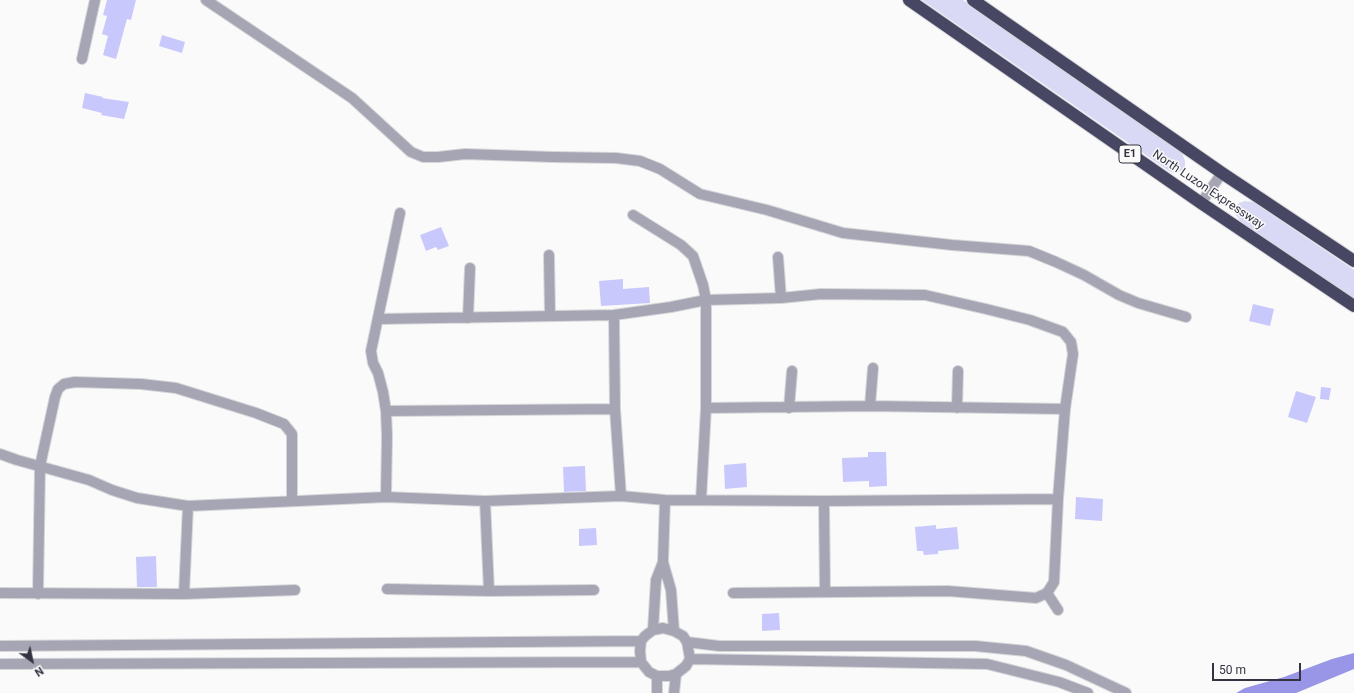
<!DOCTYPE html>
<style>
body{margin:0}
#map{position:relative;width:1354px;height:693px;overflow:hidden;background:#fafafa;font-family:Roboto,sans-serif}
canvas{display:block}
.north{position:absolute;left:12px;top:641px;width:40px;height:40px;-webkit-text-stroke:3px #fafafa;paint-order:stroke;rotate:147deg;font-size:11px;font-weight:700;line-height:16px;text-align:center;color:#333341}
.north::after{content:'';display:block;margin:auto;width:14px;height:18px;background:#333341;clip-path:polygon(50% 0,100% 100%,50% 72%,0 100%)}
.scale{position:absolute;left:1212px;top:663px;width:89px;height:18px;box-sizing:border-box;border:2px solid #333341;border-top:0;padding-left:5px;font-size:12px;line-height:14px;white-space:nowrap;color:#333341;-webkit-text-stroke:3px #fafafa;paint-order:stroke}
</style>
<div id="map">
<canvas width="1354" height="693"></canvas>
<div class="north">N</div>
<div class="scale">50 m</div>
</div>
<script>
const ctx = document.querySelector('canvas').getContext('2d');
ctx.lineJoin = 'round';
function paint(path, color) {
  ctx.fillStyle = color;
  ctx.fill(path, 'evenodd');
}
function poly(rows) {
  const path = new Path2D();
  for (const r of rows) {
    path.moveTo(r[0], r[1]);
    for (let i = 2; i < r.length; i += 2) path.lineTo(r[i], r[i + 1]);
  }
  return path;
}
function strokePath(path, color, width, dash) {
  ctx.strokeStyle = color;
  ctx.lineWidth = width;
  ctx.lineCap = dash ? 'butt' : 'round';
  ctx.setLineDash(dash || []);
  ctx.stroke(path);
}
function label(font, color, halo, rows, align = 'center') {
  ctx.font = font + ' Roboto,sans-serif';
  ctx.lineWidth = 3;
  ctx.setLineDash([]);
  ctx.textBaseline = 'middle';
  ctx.strokeStyle = halo;
  ctx.fillStyle = color;
  for (const [text, x, y, turn = 0] of rows) {
    ctx.save();
    ctx.translate(x, y);
    ctx.rotate((+turn || 0) * Math.PI / 180);
    ctx.textAlign = isNaN(turn) ? turn : align;
    if (halo) ctx.strokeText(text, 0, 0);
    ctx.fillText(text, 0, 0);
    ctx.restore();
  }
}
paint(poly([
 [922,0,963,0,1182,153,1185,161,1185,167,1181,171,1174,173,1169,171],
 [1245,201,1253,202,1354,270,1354,298,1241,222,1236,215,1235,209,1239,203]
]), '#d9d9f5');
paint(poly([
 [1354,653,1354,669,1296,693,1236,693,1245,688,1284,677,1332,659]
]), '#9995e7');
paint(poly([
 [107,0,136,0,131,20,127,19,116,59,103,55,108,36,102,34,107,16,103,15],
 [162,35,185,42,182,53,159,46],
 [85,93,103,97,102,98,129,102,124,119,101,115,102,113,82,108],
 [441,227,449,246,438,250,436,247,426,251,420,235],
 [623,279,623,289,649,287,650,303,601,306,599,281],
 [1253,304,1274,309,1270,326,1249,321],
 [1321,387,1331,388,1329,400,1320,399],
 [1296,391,1316,397,1307,423,1288,417],
 [868,452,886,452,887,486,869,487,869,481,843,482,842,458,868,457],
 [746,463,747,487,725,489,724,465],
 [585,466,586,491,564,492,563,467],
 [1076,497,1103,499,1102,521,1075,519],
 [936,525,936,529,957,527,959,549,938,551,938,554,924,555,923,551,917,551,915,527],
 [596,528,597,545,579,546,579,529],
 [156,556,157,587,137,587,136,557],
 [779,613,780,630,762,631,762,614]
]), '#c9c8fc');
const minor = poly([
 [206,0,352,98,411,152,423,157,438,157,465,154,553,157,616,158,640,161,660,169,700,194,767,210,843,233,952,245,1029,251,1056,262,1084,275,1119,295,1138,303,1186,317],
 [82,59,95,0],
 [1201,203,1222,173],
 [633,215,681,245,693,256,703,285,706,300,706,408,701,500],
 [549,255,550,316],
 [778,257,781,298],
 [614,315,615,409,621,496],
 [468,318,470,268],
 [379,319,614,315,671,307,706,300,781,298,821,294,925,295,986,309,1030,320,1063,332,1071,342,1073,354,1065,409,1058,499,1054,582,1047,593,1036,598,948,591,733,593],
 [870,406,873,368],
 [706,408,870,406,1065,409],
 [789,408,792,371],
 [957,408,958,371],
 [386,411,615,409],
 [0,454,17,460,89,480,112,490,137,498,188,506,386,497,485,501,621,496,665,500,824,501,1058,499],
 [386,497,387,436,386,411,383,392,378,373,373,363,371,351,400,213],
 [485,501,489,591],
 [824,501,825,591],
 [663,562,671,590,674,631],
 [387,589,489,591,594,590],
 [0,593,184,594,295,590],
 [1047,593,1058,610],
 [38,594,40,466,55,397,58,389,64,384,75,382,141,384,176,388,256,413,284,424,292,434,292,501],
 [184,594,188,506],
 [663,628,674,631,683,636,687,642,690,659,686,666,676,674,669,676,657,676,649,672,641,662,640,651,641,641,645,636,653,630,663,628],
 [653,630,656,580,663,562,665,500],
 [687,642,719,646,975,646,1026,651,1066,665,1126,693],
 [0,646,641,641],
 [690,659,987,664,1059,682,1088,693],
 [0,664,641,662],
 [657,676,657,693],
 [674,693,676,674]
]);
const highway = poly([
 [909,0,1201,203,1354,306],
 [973,0,1222,173,1354,261]
]);
strokePath(minor, '#d6d6d9', 12);
strokePath(highway, '#d6d6d9', 14);
strokePath(minor, '#a5a5b4', 10);
strokePath(highway, '#474663', 12);
for (const [x, y, w] of [
 [1130,154,22]
]) {
  const box = new Path2D();
  box.roundRect(x - w / 2, y - 9, w, 18, 3);
  ctx.fillStyle = '#fafafa';
  ctx.fill(box);
  strokePath(box, '#333341', 1);
}
label('bold 11px', '#333341', null, [
 ["E1",1130,154]
]);
label('12px', '#333341', '#fafafa', [
 ["North Luzon Expressway",1208,190,34]
]);
</script>
